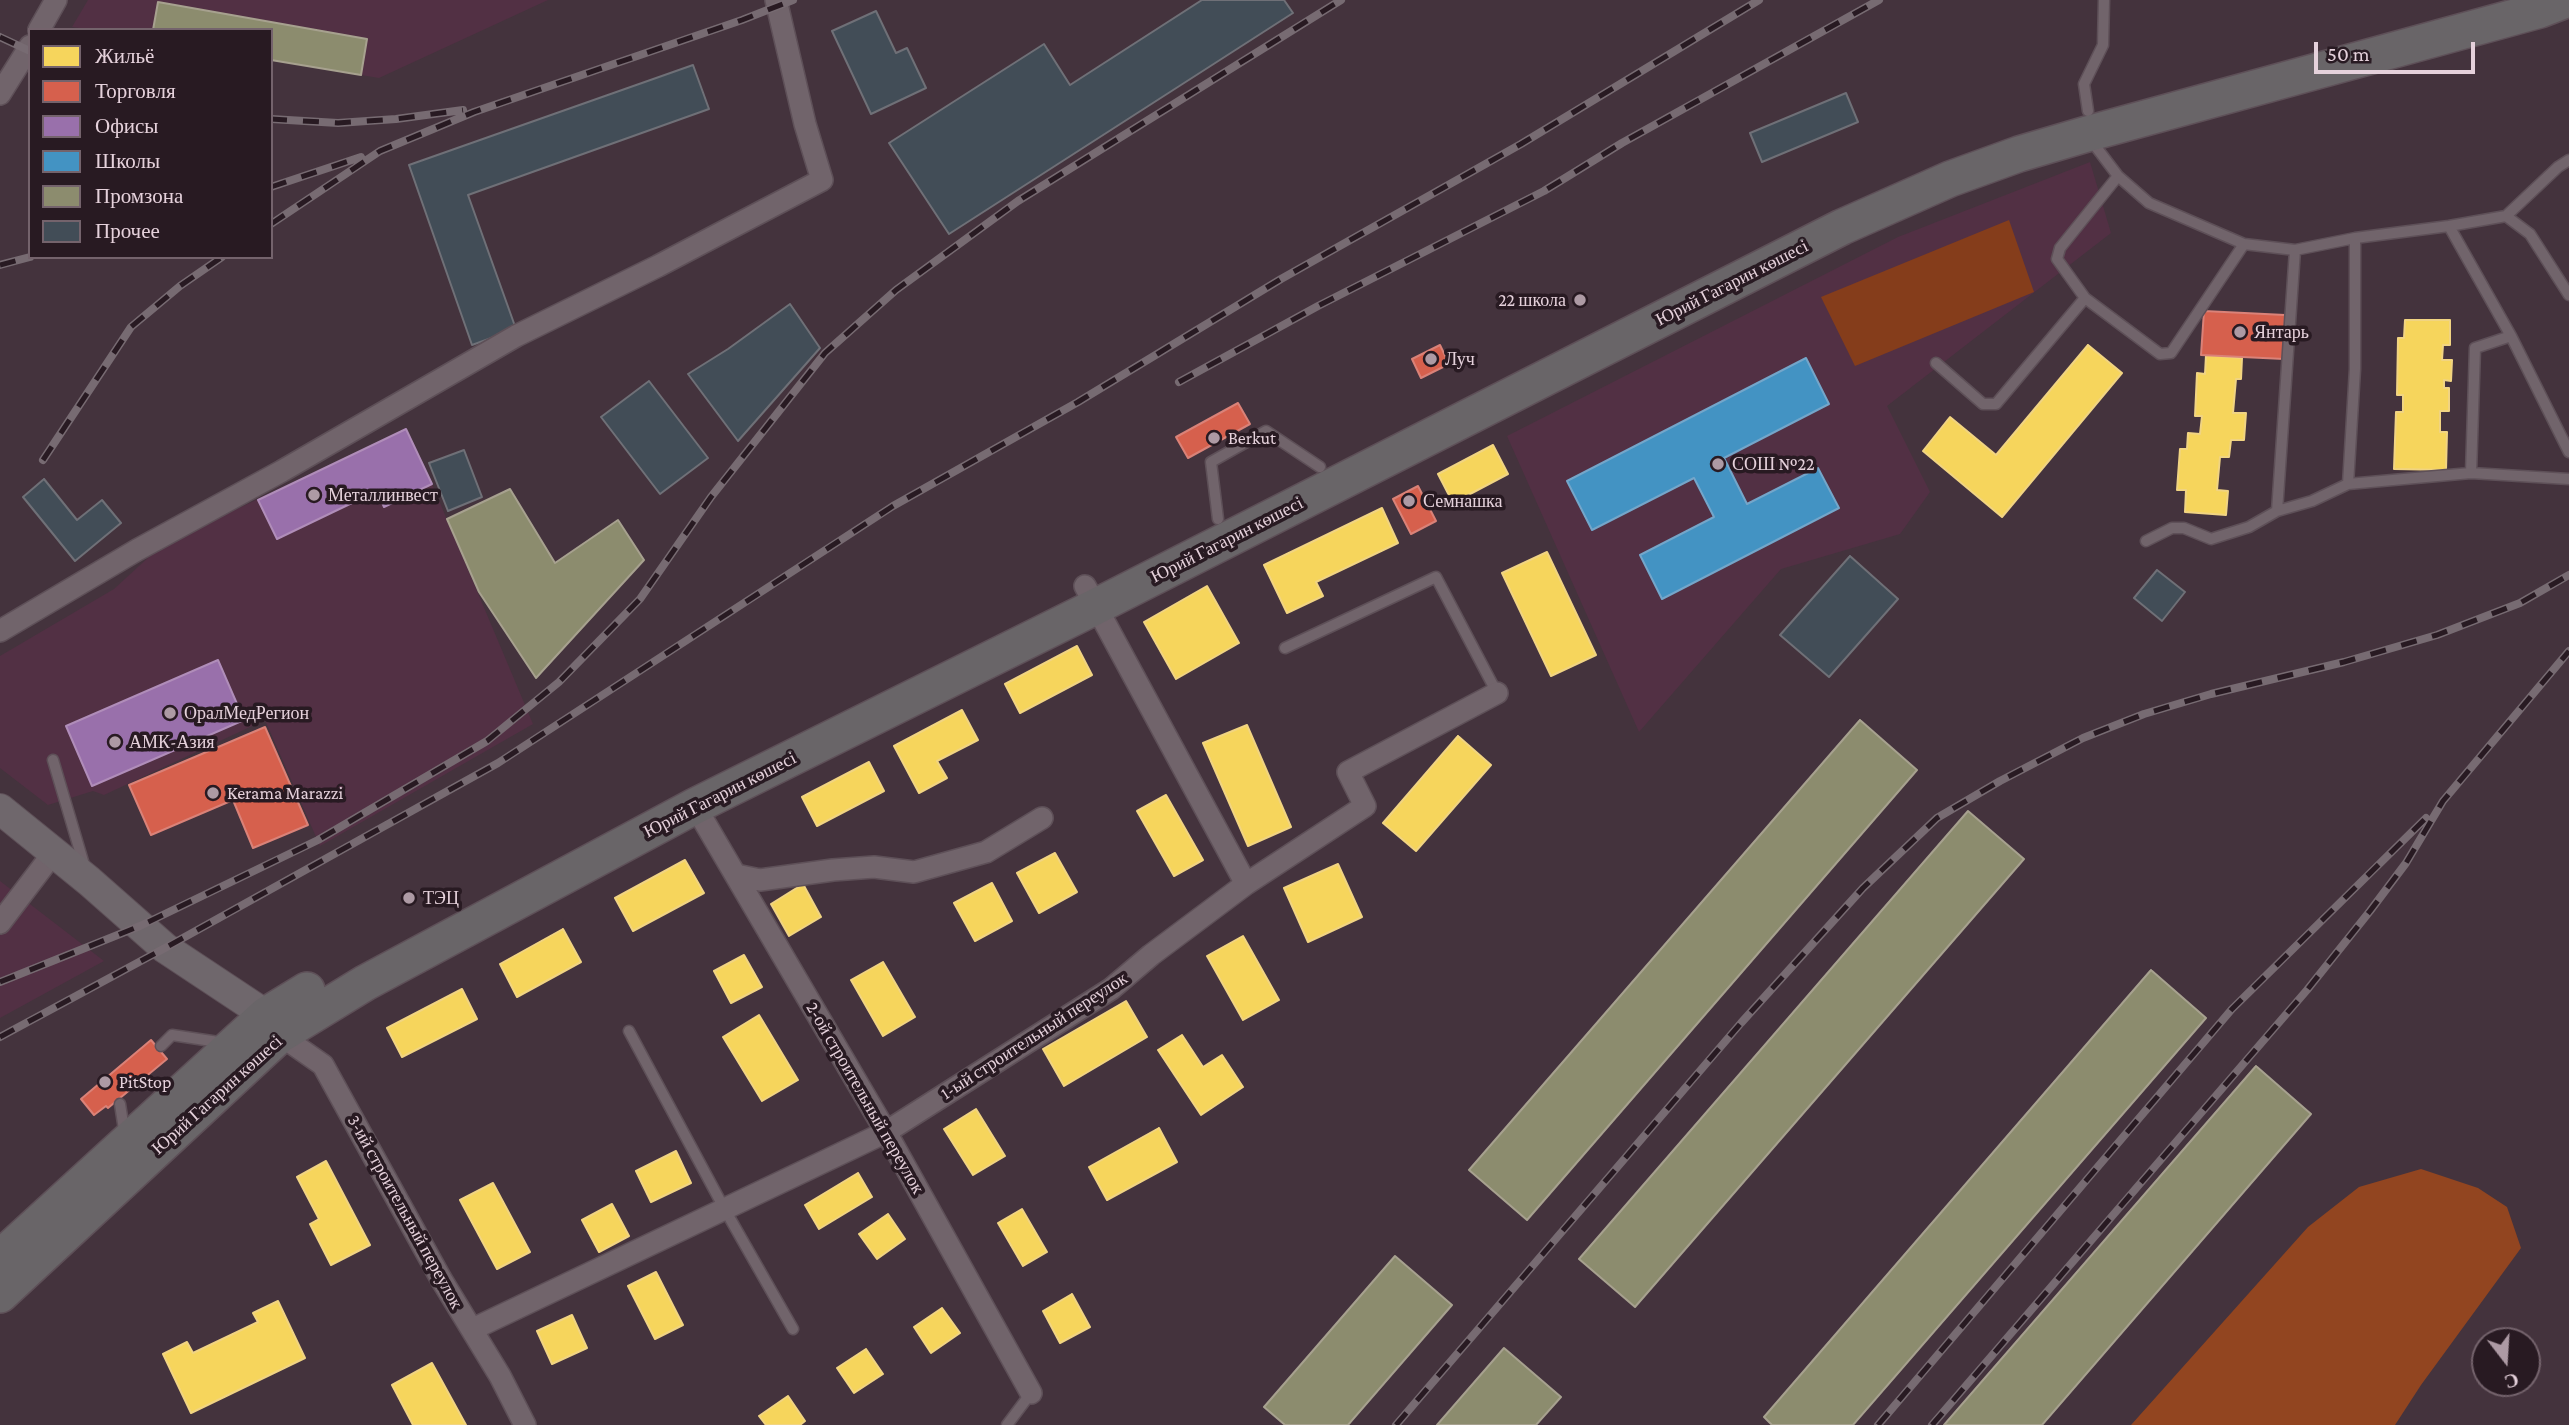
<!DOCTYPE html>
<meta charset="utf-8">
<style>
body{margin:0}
#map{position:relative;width:2569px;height:1425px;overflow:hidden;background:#44333d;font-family:"Crimson Pro",serif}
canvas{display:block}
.legend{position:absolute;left:28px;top:28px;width:245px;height:231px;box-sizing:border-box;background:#281a22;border:2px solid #74636c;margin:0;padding:9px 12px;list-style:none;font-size:21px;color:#e5d1db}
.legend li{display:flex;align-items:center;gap:14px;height:35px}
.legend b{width:35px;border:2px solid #74636c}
.north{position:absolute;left:2471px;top:1327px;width:70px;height:70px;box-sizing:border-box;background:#281a22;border:2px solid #74636c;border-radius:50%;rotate:163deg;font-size:19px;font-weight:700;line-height:28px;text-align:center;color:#e5d1db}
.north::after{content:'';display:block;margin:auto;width:24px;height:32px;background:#ad9aa4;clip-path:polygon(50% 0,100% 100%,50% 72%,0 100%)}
.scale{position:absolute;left:2314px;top:42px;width:161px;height:32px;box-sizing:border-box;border:4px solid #e5d1db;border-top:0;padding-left:9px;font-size:21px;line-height:24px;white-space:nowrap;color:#e5d1db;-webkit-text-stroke:5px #281a22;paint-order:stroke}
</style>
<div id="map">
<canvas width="2569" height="1425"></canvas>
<ul class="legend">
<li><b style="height:19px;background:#f6d55c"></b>Жильё</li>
<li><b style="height:19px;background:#d6604d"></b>Торговля</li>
<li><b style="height:19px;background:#9970ab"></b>Офисы</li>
<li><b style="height:19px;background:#4393c3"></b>Школы</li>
<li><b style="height:19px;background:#8c8c6e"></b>Промзона</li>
<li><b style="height:19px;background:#424d57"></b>Прочее</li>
</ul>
<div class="north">С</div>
<div class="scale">50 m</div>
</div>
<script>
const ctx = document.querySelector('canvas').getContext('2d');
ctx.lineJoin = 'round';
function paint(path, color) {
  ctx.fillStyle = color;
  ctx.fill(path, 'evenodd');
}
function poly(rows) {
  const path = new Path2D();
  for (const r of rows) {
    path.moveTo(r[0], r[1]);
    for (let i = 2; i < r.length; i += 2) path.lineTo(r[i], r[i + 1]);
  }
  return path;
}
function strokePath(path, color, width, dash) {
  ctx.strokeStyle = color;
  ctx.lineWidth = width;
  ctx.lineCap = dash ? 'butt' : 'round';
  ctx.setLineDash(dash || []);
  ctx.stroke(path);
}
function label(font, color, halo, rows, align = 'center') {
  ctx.font = font + ' "Crimson Pro",serif';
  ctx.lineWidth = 7;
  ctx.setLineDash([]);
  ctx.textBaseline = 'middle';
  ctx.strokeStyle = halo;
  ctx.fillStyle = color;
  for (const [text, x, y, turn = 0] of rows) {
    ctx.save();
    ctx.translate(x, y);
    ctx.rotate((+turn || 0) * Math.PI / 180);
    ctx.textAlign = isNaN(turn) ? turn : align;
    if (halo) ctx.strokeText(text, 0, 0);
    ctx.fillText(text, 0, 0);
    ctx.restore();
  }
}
paint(poly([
 [88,0,548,0,379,78,271,60,271,30,92,30,72,27],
 [2090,162,2111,233,1887,406,1930,492,1900,534,1781,569,1639,732,1507,436,1898,237],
 [406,429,432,484,533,724,320,846,265,720,104,795,93,791,48,805,0,768,0,656,114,589,163,544],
 [0,881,104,961,0,1018]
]), '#523044');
paint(poly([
 [2009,220,2034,292,1855,366,1821,297]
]), '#853d1b');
paint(poly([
 [2421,1169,2478,1188,2507,1207,2521,1248,2421,1385,2395,1425,2131,1425,2308,1227,2359,1187]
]), '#924520');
const homes = poly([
 [2405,320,2450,320,2450,345,2443,345,2442,360,2452,360,2451,381,2444,380,2444,388,2449,388,2449,411,2440,411,2440,432,2447,432,2446,470,2394,469,2396,412,2403,412,2403,395,2397,395,2398,338,2404,338,2405,320],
 [2088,345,2122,373,2002,517,1923,451,1950,417,1996,455,2088,345],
 [2206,355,2242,358,2241,379,2236,379,2233,413,2246,413,2244,440,2231,440,2229,457,2220,457,2217,490,2228,491,2226,515,2185,512,2186,490,2177,490,2180,449,2187,449,2188,433,2200,434,2202,416,2195,416,2197,373,2205,374,2206,355],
 [1493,445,1508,474,1453,503,1438,474,1493,445],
 [1382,508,1398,543,1316,582,1323,596,1287,613,1264,565,1382,508],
 [1547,552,1596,655,1551,676,1502,573,1547,552],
 [1207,586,1239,643,1176,679,1144,622,1207,586],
 [1077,646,1092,675,1020,713,1005,684,1077,646],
 [962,710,978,740,937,761,947,778,919,793,894,746,962,710],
 [1247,725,1291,827,1248,846,1203,743,1247,725],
 [1458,736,1491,765,1416,851,1383,823,1458,736],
 [869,762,884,791,817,826,802,797,869,762],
 [1166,795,1203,860,1174,876,1137,811,1166,795],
 [1055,853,1077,892,1039,913,1017,873,1055,853],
 [685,860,704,893,633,931,615,898,685,860],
 [1338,864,1362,917,1308,942,1284,888,1338,864],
 [992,883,1012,921,975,941,954,903,992,883],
 [803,884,821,917,789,936,771,904,803,884],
 [563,929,581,962,517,997,500,964,563,929],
 [1243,936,1279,1000,1243,1020,1207,956,1243,936],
 [744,955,762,987,731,1003,714,971,744,955],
 [883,962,915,1017,883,1036,851,980,883,962],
 [462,989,477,1019,402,1057,387,1028,462,989],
 [1126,1001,1147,1037,1064,1086,1043,1049,1126,1001],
 [759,1015,798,1080,762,1101,723,1037,759,1015],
 [1182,1035,1203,1067,1222,1055,1243,1087,1201,1115,1158,1050,1182,1035],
 [976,1109,1005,1156,973,1175,944,1129,976,1109],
 [1159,1128,1177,1162,1107,1200,1089,1167,1159,1128],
 [676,1151,691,1183,651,1202,636,1171,676,1151],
 [326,1161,370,1245,331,1265,310,1224,319,1219,297,1177,326,1161],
 [858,1173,872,1197,819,1229,805,1205,858,1173],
 [493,1183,530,1252,497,1269,460,1200,493,1183],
 [612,1204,629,1236,599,1252,582,1220,612,1204],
 [1022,1209,1047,1252,1023,1266,998,1223,1022,1209],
 [888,1214,905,1239,877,1259,859,1234,888,1214],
 [656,1272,683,1325,655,1339,628,1286,656,1272],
 [1072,1294,1090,1327,1060,1343,1043,1311,1072,1294],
 [278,1301,305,1358,191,1413,163,1354,187,1342,193,1353,258,1322,253,1313,278,1301],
 [942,1308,960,1333,931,1353,914,1327,942,1308],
 [572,1315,587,1348,552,1364,537,1331,572,1315],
 [866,1349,883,1374,854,1393,837,1368,866,1349],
 [432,1363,466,1425,413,1425,392,1385,432,1363],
 [788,1396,805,1421,800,1425,766,1425,759,1416,788,1396]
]);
paint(homes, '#f6d55c');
strokePath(homes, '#f1d482', 2);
const shops = poly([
 [2204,311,2285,315,2284,359,2201,355,2204,311],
 [1440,345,1449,364,1421,378,1412,359,1440,345],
 [1238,403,1250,424,1188,458,1176,437,1238,403],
 [1418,486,1436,521,1411,534,1393,499,1418,486],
 [265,727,308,825,253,848,233,800,151,835,129,785,265,727],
 [151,1040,167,1059,108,1108,106,1106,94,1115,81,1099,151,1040]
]);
paint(shops, '#d6604d');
strokePath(shops, '#da8278', 2);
const offices = poly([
 [406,429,432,484,384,507,377,491,277,539,258,500,406,429],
 [218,660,244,720,92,786,66,726,218,660]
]);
paint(offices, '#9970ab');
strokePath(offices, '#b08db9', 2);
const schools = poly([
 [1806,358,1829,404,1724,458,1747,504,1818,468,1839,508,1662,599,1640,555,1714,517,1694,478,1592,530,1567,481,1806,358]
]);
paint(schools, '#4393c3');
strokePath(schools, '#74a6ca', 2);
const industry = poly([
 [158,2,367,39,361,75,271,60,271,30,153,30,158,2],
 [510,489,555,563,618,520,644,560,536,678,479,592,447,519,510,489],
 [1860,720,1917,770,1527,1220,1469,1170,1860,720],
 [1968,811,2024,859,1635,1307,1579,1259,1968,811],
 [2151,970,2206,1018,1853,1425,1772,1425,1764,1417,2151,970],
 [2256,1066,2311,1114,2042,1425,1944,1425,2256,1066],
 [1395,1256,1452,1305,1348,1425,1285,1425,1264,1407,1395,1256],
 [1504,1348,1561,1397,1536,1425,1437,1425,1504,1348]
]);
paint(industry, '#8c8c6e');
strokePath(industry, '#a7a18f', 2);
const building = poly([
 [1202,0,1284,0,1293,13,949,234,889,143,1044,44,1070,85,1202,0],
 [876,11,896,53,907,48,926,88,871,114,832,31,876,11],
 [693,65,709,109,468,195,516,329,472,345,409,165,693,65],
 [1846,93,1858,122,1762,162,1750,133,1846,93],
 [790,304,820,348,738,441,688,374,728,349,790,304],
 [649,381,708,458,660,494,601,417,649,381],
 [464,450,482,497,448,511,429,463,464,450],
 [44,479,77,520,102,500,121,523,75,561,23,497,44,479],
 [1850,556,1898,599,1829,677,1780,635,1850,556],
 [2157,570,2185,592,2162,621,2134,598,2157,570]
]);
paint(building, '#424d57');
strokePath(building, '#6f7077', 2);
const lane = poly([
 [2088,111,2084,84,2103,45,2104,0],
 [2090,139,2118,176,2149,203,2244,244,2295,250,2355,238,2449,226,2511,336,2569,452],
 [2118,176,2060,248,2057,259,2085,298,2160,354,2171,353,2244,244],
 [2506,216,2558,167,2569,160],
 [2449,226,2506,216,2530,234,2569,295],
 [2511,336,2475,348,2471,473,2569,479],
 [1936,363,1983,404,1996,404,2085,298],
 [2348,484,2355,369,2355,238],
 [2277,511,2295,250],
 [1218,519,1211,462,1266,431,1320,467],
 [2146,541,2172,528,2184,528,2211,539,2249,527,2277,511,2312,501,2348,484,2471,473],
 [1285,648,1436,577,1497,693],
 [53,760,85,868],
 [629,1031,724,1208,793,1329],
 [161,1046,172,1035,225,1043],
 [120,1104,125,1136],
 [1007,1425,1031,1393]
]);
const street = poly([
 [39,30,56,0],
 [0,94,30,46],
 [1085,586,1246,884],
 [0,631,137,550,282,471,516,336,658,266,822,180,805,124,776,0],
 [695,806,886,1132,1031,1393],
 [736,875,760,880,833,870,874,867,914,872,986,852,1042,818],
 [0,923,54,852],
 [275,1028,280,1035,323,1065,441,1279,500,1376,525,1425],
 [473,1329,886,1132,1111,989,1151,955,1246,884,1365,806,1348,772,1497,693]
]);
const secondary = poly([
 [0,809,89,881,165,948,266,1015]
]);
const primary = poly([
 [0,1258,266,1015,307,990],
 [0,1295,280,1035,365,983,695,806,1095,607,1842,227,1950,179,2019,154,2087,134,2540,10,2566,0]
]);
strokePath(lane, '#5e5058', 13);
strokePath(street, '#5e5058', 24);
strokePath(secondary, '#5e5058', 32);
strokePath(primary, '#5e5058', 38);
strokePath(lane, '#71646b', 10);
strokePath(street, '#71646b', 21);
strokePath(secondary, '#6f676c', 30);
strokePath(primary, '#696568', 35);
const rail = poly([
 [0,37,30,51],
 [271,119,338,123,396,119,463,110],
 [271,187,361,157],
 [271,224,380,151,474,112,742,20,793,0],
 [0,265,30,257],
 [1179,382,1318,306,1544,191,1622,143,1879,0],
 [43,460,131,327,180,286,222,257],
 [0,982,140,926,318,840,487,741,559,682,640,599,711,497,825,353,896,290,1018,201,1341,0],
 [0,1037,165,948,498,763,893,506,1078,402,1281,279,1521,144,1759,0],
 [1396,1425,1741,1023,1863,888,1937,818,2000,781,2083,738,2144,714,2211,694,2344,662,2437,635,2520,603,2569,575],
 [1878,1425,2232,1009,2426,818],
 [1932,1425,2307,990,2370,911,2406,863,2443,801,2569,651]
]);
strokePath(rail, '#776b72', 8);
strokePath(rail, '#281a22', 5, [16]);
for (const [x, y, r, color] of [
 [1580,300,7,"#ad9aa4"],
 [2240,332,7,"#ad9aa4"],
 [1431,359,7,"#ad9aa4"],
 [1214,438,7,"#ad9aa4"],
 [1718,464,7,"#ad9aa4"],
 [314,495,7,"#ad9aa4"],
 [1409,501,7,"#ad9aa4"],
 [170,713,7,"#ad9aa4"],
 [115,742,7,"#ad9aa4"],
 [213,793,7,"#ad9aa4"],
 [409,898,7,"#ad9aa4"],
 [105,1082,7,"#ad9aa4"]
]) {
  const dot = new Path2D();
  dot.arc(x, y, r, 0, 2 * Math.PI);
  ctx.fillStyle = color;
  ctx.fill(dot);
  strokePath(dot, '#281a22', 2.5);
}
label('18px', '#e5d1db', '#281a22', [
 ["Юрий Гагарин көшесі",1732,283,-27],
 ["Юрий Гагарин көшесі",1227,540,-27],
 ["Юрий Гагарин көшесі",720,795,-27],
 ["1-ый строительный переулок",1034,1036,-33],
 ["Юрий Гагарин көшесі",217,1095,-42],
 ["2-ой строительный переулок",865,1098,60],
 ["3-ий строительный переулок",405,1212,61]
]);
label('18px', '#e5d1db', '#281a22', [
 ["22 школа",1566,300,"right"],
 ["Янтарь",2254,332],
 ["Луч",1445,359],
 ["Berkut",1228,438],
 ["СОШ №22",1732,464],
 ["Металлинвест",328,495],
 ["Семнашка",1423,501],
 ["ОралМедРегион",184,713],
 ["АМК-Азия",129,742],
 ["Kerama Marazzi",227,793],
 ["ТЭЦ",423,898],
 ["PitStop",119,1082]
], 'left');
</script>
